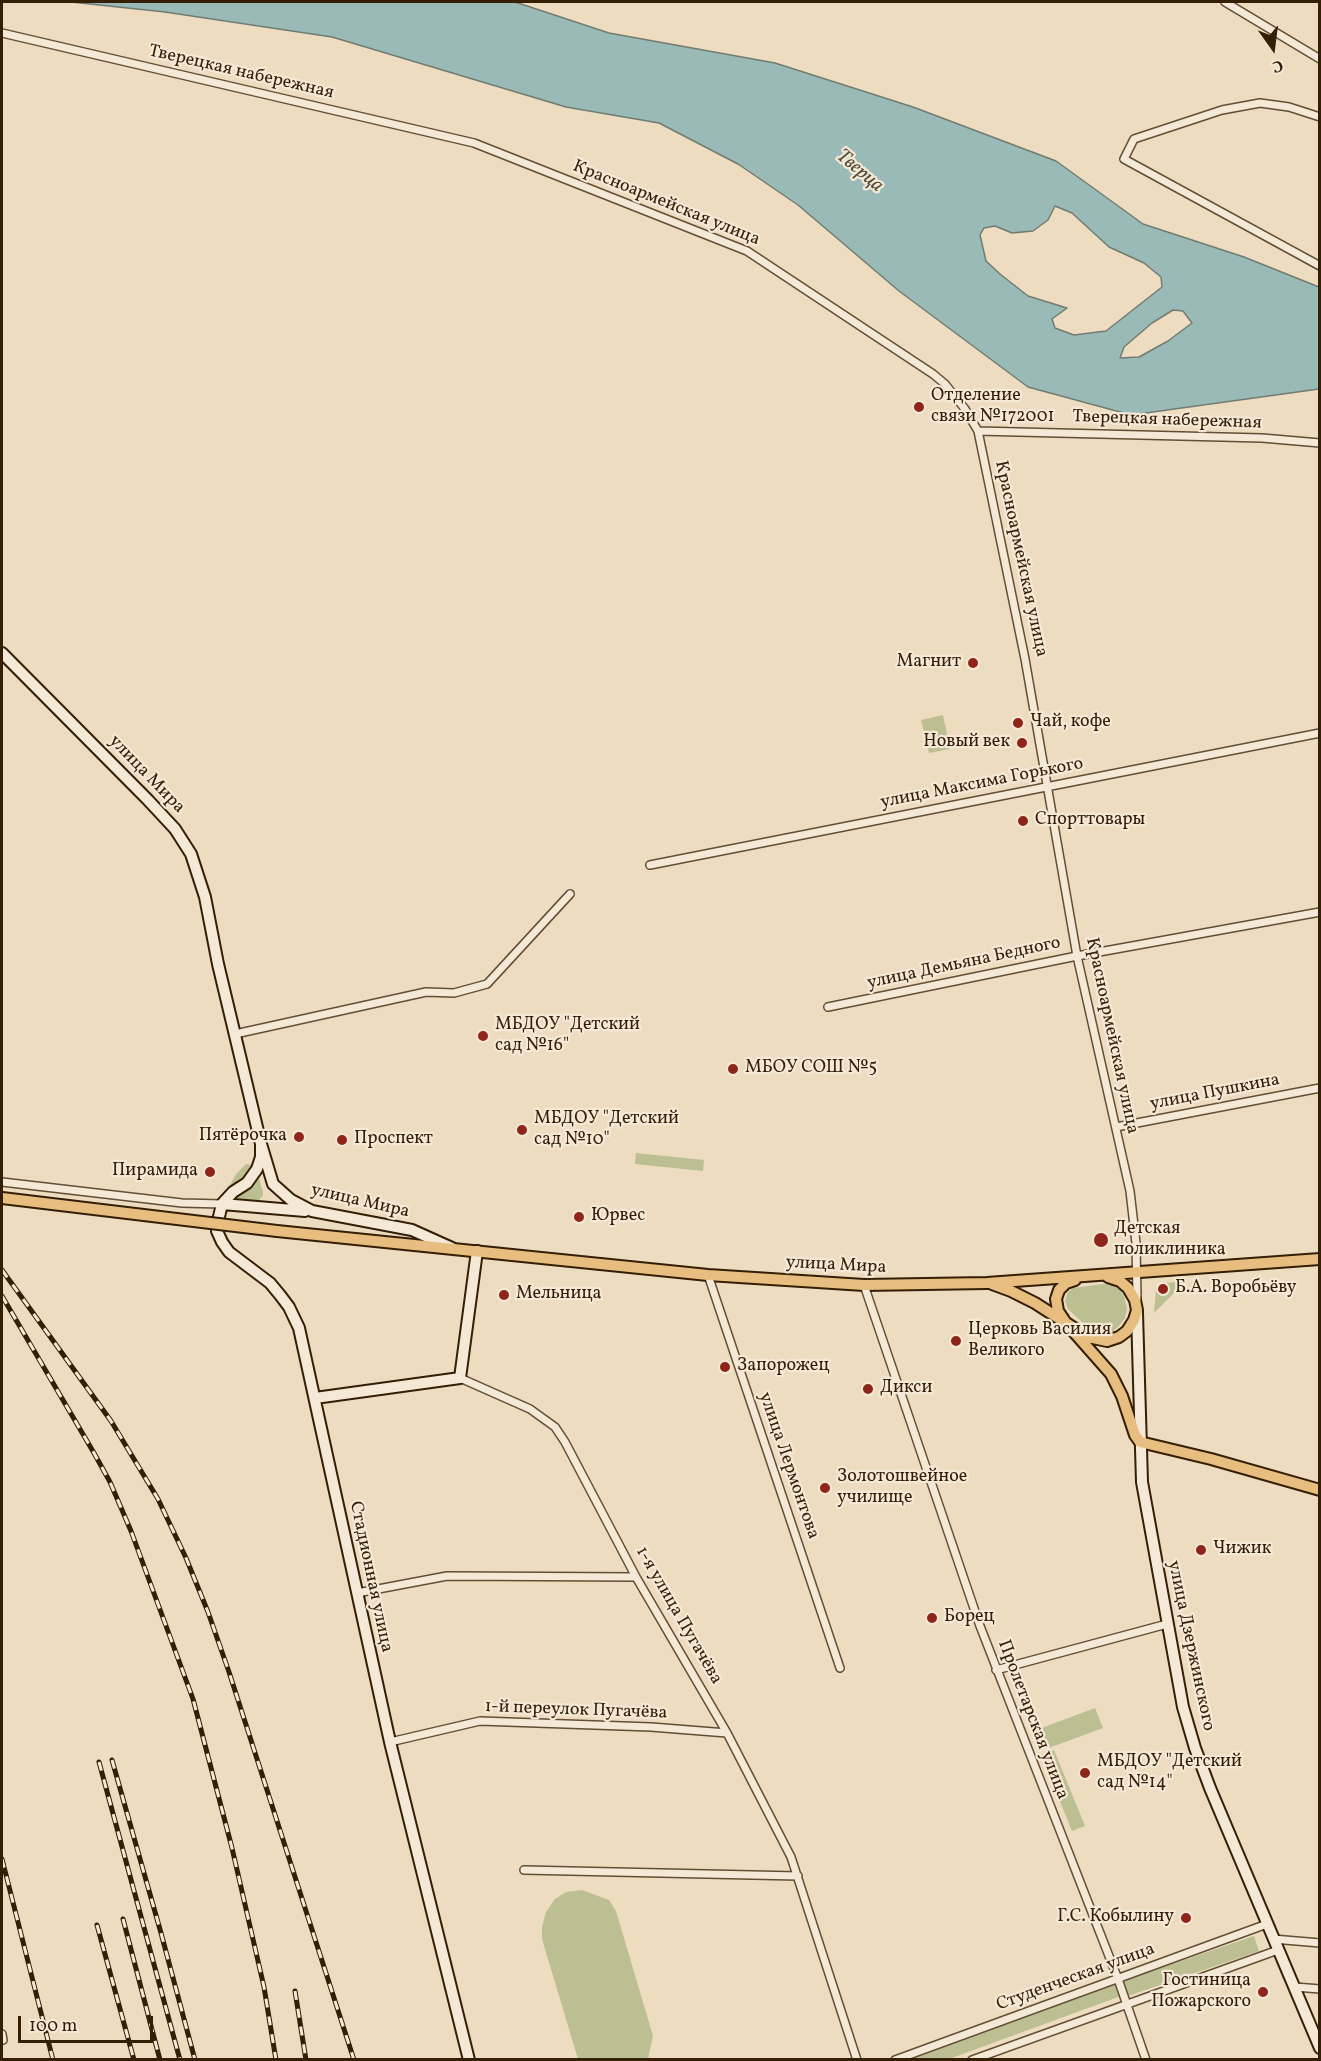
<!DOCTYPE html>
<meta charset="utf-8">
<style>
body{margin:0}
#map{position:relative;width:1321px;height:2061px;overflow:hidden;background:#eedcc1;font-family:Vollkorn,serif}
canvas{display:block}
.frame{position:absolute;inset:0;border:3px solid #341e04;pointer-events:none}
.north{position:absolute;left:1243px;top:18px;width:60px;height:60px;-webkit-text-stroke:4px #f4e8d7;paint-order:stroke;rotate:166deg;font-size:16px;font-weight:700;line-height:24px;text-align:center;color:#341e04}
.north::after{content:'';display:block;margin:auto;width:21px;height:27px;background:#341e04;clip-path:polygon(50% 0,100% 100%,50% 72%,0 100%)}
.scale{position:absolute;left:18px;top:2016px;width:135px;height:27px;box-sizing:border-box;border:3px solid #341e04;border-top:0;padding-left:8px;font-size:18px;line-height:21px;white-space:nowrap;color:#341e04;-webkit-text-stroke:4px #f4e8d7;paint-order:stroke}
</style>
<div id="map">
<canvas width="1321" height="2061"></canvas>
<div class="frame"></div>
<div class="north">С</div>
<div class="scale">100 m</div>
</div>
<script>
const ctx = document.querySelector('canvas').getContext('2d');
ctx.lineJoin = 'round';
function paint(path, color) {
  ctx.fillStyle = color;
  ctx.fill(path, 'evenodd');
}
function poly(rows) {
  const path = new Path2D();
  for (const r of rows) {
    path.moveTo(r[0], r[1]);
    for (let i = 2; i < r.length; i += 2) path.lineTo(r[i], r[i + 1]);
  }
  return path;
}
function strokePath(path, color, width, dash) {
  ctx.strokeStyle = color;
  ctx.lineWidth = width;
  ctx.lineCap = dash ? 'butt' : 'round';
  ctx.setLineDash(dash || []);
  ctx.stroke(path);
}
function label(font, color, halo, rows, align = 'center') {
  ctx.font = font + ' Vollkorn,serif';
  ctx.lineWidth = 4.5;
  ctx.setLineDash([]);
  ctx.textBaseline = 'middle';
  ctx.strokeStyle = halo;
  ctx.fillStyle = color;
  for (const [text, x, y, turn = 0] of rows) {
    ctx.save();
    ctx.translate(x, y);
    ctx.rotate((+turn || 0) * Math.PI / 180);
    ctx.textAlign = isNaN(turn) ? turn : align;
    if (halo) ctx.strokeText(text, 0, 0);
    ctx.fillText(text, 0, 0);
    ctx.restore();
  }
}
paint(poly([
 [943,715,950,749,929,753,921,720],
 [636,1153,704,1160,703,1171,635,1164],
 [246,1164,253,1165,256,1168,263,1192,263,1196,259,1200,254,1202,228,1200,227,1191,230,1185,236,1174],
 [1186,1281,1154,1313,1156,1290,1165,1283],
 [1103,1284,1112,1285,1119,1289,1124,1296,1127,1309,1125,1318,1119,1326,1113,1331,1101,1333,1093,1331,1085,1325,1068,1309,1065,1301,1068,1292,1073,1288],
 [1095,1708,1103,1728,1046,1749,1039,1729],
 [1054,1750,1085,1826,1072,1831,1041,1755],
 [582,1890,609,1900,616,1911,653,2036,648,2059,578,2059,542,1939,542,1927,546,1912,555,1899,566,1892],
 [1254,1936,1259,1951,1128,1996,1123,1981],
 [1116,1982,1121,1996,949,2059,904,2060]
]), '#bbbf91');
const water = poly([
 [71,2,515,2,609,33,775,63,913,107,1056,161,1143,224,1244,257,1319,287,1319,389,1131,415,1028,387,899,291,798,205,738,164,659,123,566,107,332,37,165,12,71,2],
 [1055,206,1072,213,1109,247,1144,263,1161,277,1162,287,1106,331,1074,335,1055,328,1052,319,1067,308,1028,296,1000,274,986,261,980,235,984,228,995,226,1012,233,1033,231,1048,220,1055,206],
 [1173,310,1183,311,1192,323,1168,341,1139,357,1120,358,1124,347,1152,323,1173,310]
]);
paint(water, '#9abab8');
strokePath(water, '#717c70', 1.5);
const street = poly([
 [1225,2,1320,59],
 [2,33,474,143,747,251,933,374,945,384,965,409,978,431,1025,659,1077,956,1130,1191,1136,1243,1137,1299],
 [1320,117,1289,107,1260,103,1222,110,1134,139,1124,159,1320,266],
 [978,431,1262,438,1320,443],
 [650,865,1320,733],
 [828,1007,1077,956,1320,912],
 [235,1034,426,992,454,993,487,984,570,894],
 [1116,1127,1320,1088],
 [2,1182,182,1203,222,1204],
 [708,1275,840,1668],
 [864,1285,980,1626,1118,1979,1146,2060],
 [460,1378,530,1409,555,1427,565,1442,636,1577,727,1733,791,1857,857,2060],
 [357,1593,447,1576,636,1577],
 [996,1670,1167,1624],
 [390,1742,480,1721,651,1727,727,1733],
 [524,1870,798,1876],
 [1273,1939,1320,1943],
 [1295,1987,1320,1989],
 [2,2034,3,2040],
 [895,2060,1267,1924],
 [972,2060,1278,1950]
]);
const secondary = poly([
 [2,653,148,800,175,829,191,854,205,897,218,964,261,1144,273,1184,291,1200,312,1211,412,1230,452,1248],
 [261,1144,261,1157,257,1169,247,1183,233,1192,222,1204,217,1225,217,1231,222,1242,229,1252,270,1283,280,1295,289,1307,299,1328,390,1742,469,2060],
 [222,1204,305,1211],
 [1137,1313,1142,1482,1183,1707,1195,1748,1210,1788,1320,2048],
 [315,1398,460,1378,477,1251]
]);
const primary = poly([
 [277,1231,708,1275,864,1285,987,1283,1320,1259],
 [1075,1280,1066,1283,1059,1290,1056,1299,1058,1311,1066,1323,1111,1374,1122,1396,1135,1435,1140,1442,1211,1459,1320,1490],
 [992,1284,1011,1291,1035,1303,1088,1337,1107,1341,1119,1337,1127,1331,1134,1320,1137,1310,1135,1300,1128,1288,1120,1281,1108,1277]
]);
strokePath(street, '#624e33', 10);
strokePath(secondary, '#341e04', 14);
strokePath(primary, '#341e04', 14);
strokePath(street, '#f4e8d7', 7);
strokePath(secondary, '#f4e8d7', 10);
strokePath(primary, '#e7be80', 10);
const rail = poly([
 [2,1270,111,1421,158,1499,186,1558,208,1612,229,1672,354,2060],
 [2,1296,94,1453,110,1482,131,1531,193,1699,232,1848,264,1987,276,2060],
 [112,1760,161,1933,195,2060],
 [99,1762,180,2060],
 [2,1859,53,2060],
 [123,1919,160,2060],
 [97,1925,134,2060],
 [295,1991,306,2060]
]);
strokePath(rail, '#341e04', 5);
strokePath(rail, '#f4e8d7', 3, [9]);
const primaryBridge = poly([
 [2,1198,277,1231]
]);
strokePath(primaryBridge, '#341e04', 14, []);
strokePath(primaryBridge, '#e7be80', 10);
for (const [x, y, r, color] of [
 [919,407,6,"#8f2418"],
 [973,663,6,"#8f2418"],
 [1018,723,6,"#8f2418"],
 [1022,743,6,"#8f2418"],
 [1023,821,6,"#8f2418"],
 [483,1036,6,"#8f2418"],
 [733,1069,6,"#8f2418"],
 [522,1130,6,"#8f2418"],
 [299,1137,6,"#8f2418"],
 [342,1140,6,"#8f2418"],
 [210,1172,6,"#8f2418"],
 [579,1217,6,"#8f2418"],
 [1101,1240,8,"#8f2418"],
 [1163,1289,6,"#8f2418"],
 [504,1295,6,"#8f2418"],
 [956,1341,6,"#8f2418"],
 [725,1367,6,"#8f2418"],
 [868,1389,6,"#8f2418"],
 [825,1488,6,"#8f2418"],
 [1201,1550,6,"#8f2418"],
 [932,1618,6,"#8f2418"],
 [1085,1773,6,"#8f2418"],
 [1186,1918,6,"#8f2418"],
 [1263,1992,6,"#8f2418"]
]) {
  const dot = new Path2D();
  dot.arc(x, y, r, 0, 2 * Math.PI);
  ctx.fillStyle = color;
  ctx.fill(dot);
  strokePath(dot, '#f4e8d7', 2);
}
label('18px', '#341e04', '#f4e8d7', [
 ["Тверецкая набережная",241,73,13],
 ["Красноармейская улица",666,204,22],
 ["Тверецкая набережная",1167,421,2],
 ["Красноармейская улица",1020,559,78],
 ["улица Мира",146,775,46],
 ["улица Максима Горького",982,784,-11],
 ["улица Демьяна Бедного",964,964,-12],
 ["Красноармейская улица",1111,1036,78],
 ["улица Пушкина",1215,1093,-11],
 ["улица Мира",360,1202,13],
 ["улица Мира",836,1266,3],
 ["улица Лермонтова",788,1466,71],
 ["Стадионная улица",370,1577,78],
 ["1-я улица Пугачёва",678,1616,60],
 ["улица Дзержинского",1190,1646,78],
 ["1-й переулок Пугачёва",576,1711,2],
 ["Пролетарская улица",1032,1720,69],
 ["Студенческая улица",1076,1978,-20]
]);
label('18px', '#341e04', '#f4e8d7', [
 ["Отделение",931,397],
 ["связи №172001",931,418],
 ["Магнит",961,663,"right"],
 ["Чай, кофе",1030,723],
 ["Новый век",1010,743,"right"],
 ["Спорттовары",1035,821],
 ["МБДОУ \"Детский",495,1026],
 ["сад №16\"",495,1047],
 ["МБОУ СОШ №5",745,1069],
 ["МБДОУ \"Детский",534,1120],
 ["сад №10\"",534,1141],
 ["Пятёрочка",287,1137,"right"],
 ["Проспект",354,1140],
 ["Пирамида",198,1172,"right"],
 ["Юрвес",591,1217],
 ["Детская",1114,1230],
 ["поликлиника",1114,1251],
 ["Б.А. Воробьёву",1175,1289],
 ["Мельница",516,1295],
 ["Церковь Василия",968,1331],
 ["Великого",968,1352],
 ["Запорожец",737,1367],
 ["Дикси",880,1389],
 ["Золотошвейное",837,1478],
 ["училище",837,1499],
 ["Чижик",1213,1550],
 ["Борец",944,1618],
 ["МБДОУ \"Детский",1097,1763],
 ["сад №14\"",1097,1784],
 ["Г.С. Кобылину",1174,1918,"right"],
 ["Гостиница",1251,1982,"right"],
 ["Пожарского",1251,2003,"right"]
], 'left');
label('italic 20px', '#534d3a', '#f4e8d7', [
 ["Тверца",859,172,40]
]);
</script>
